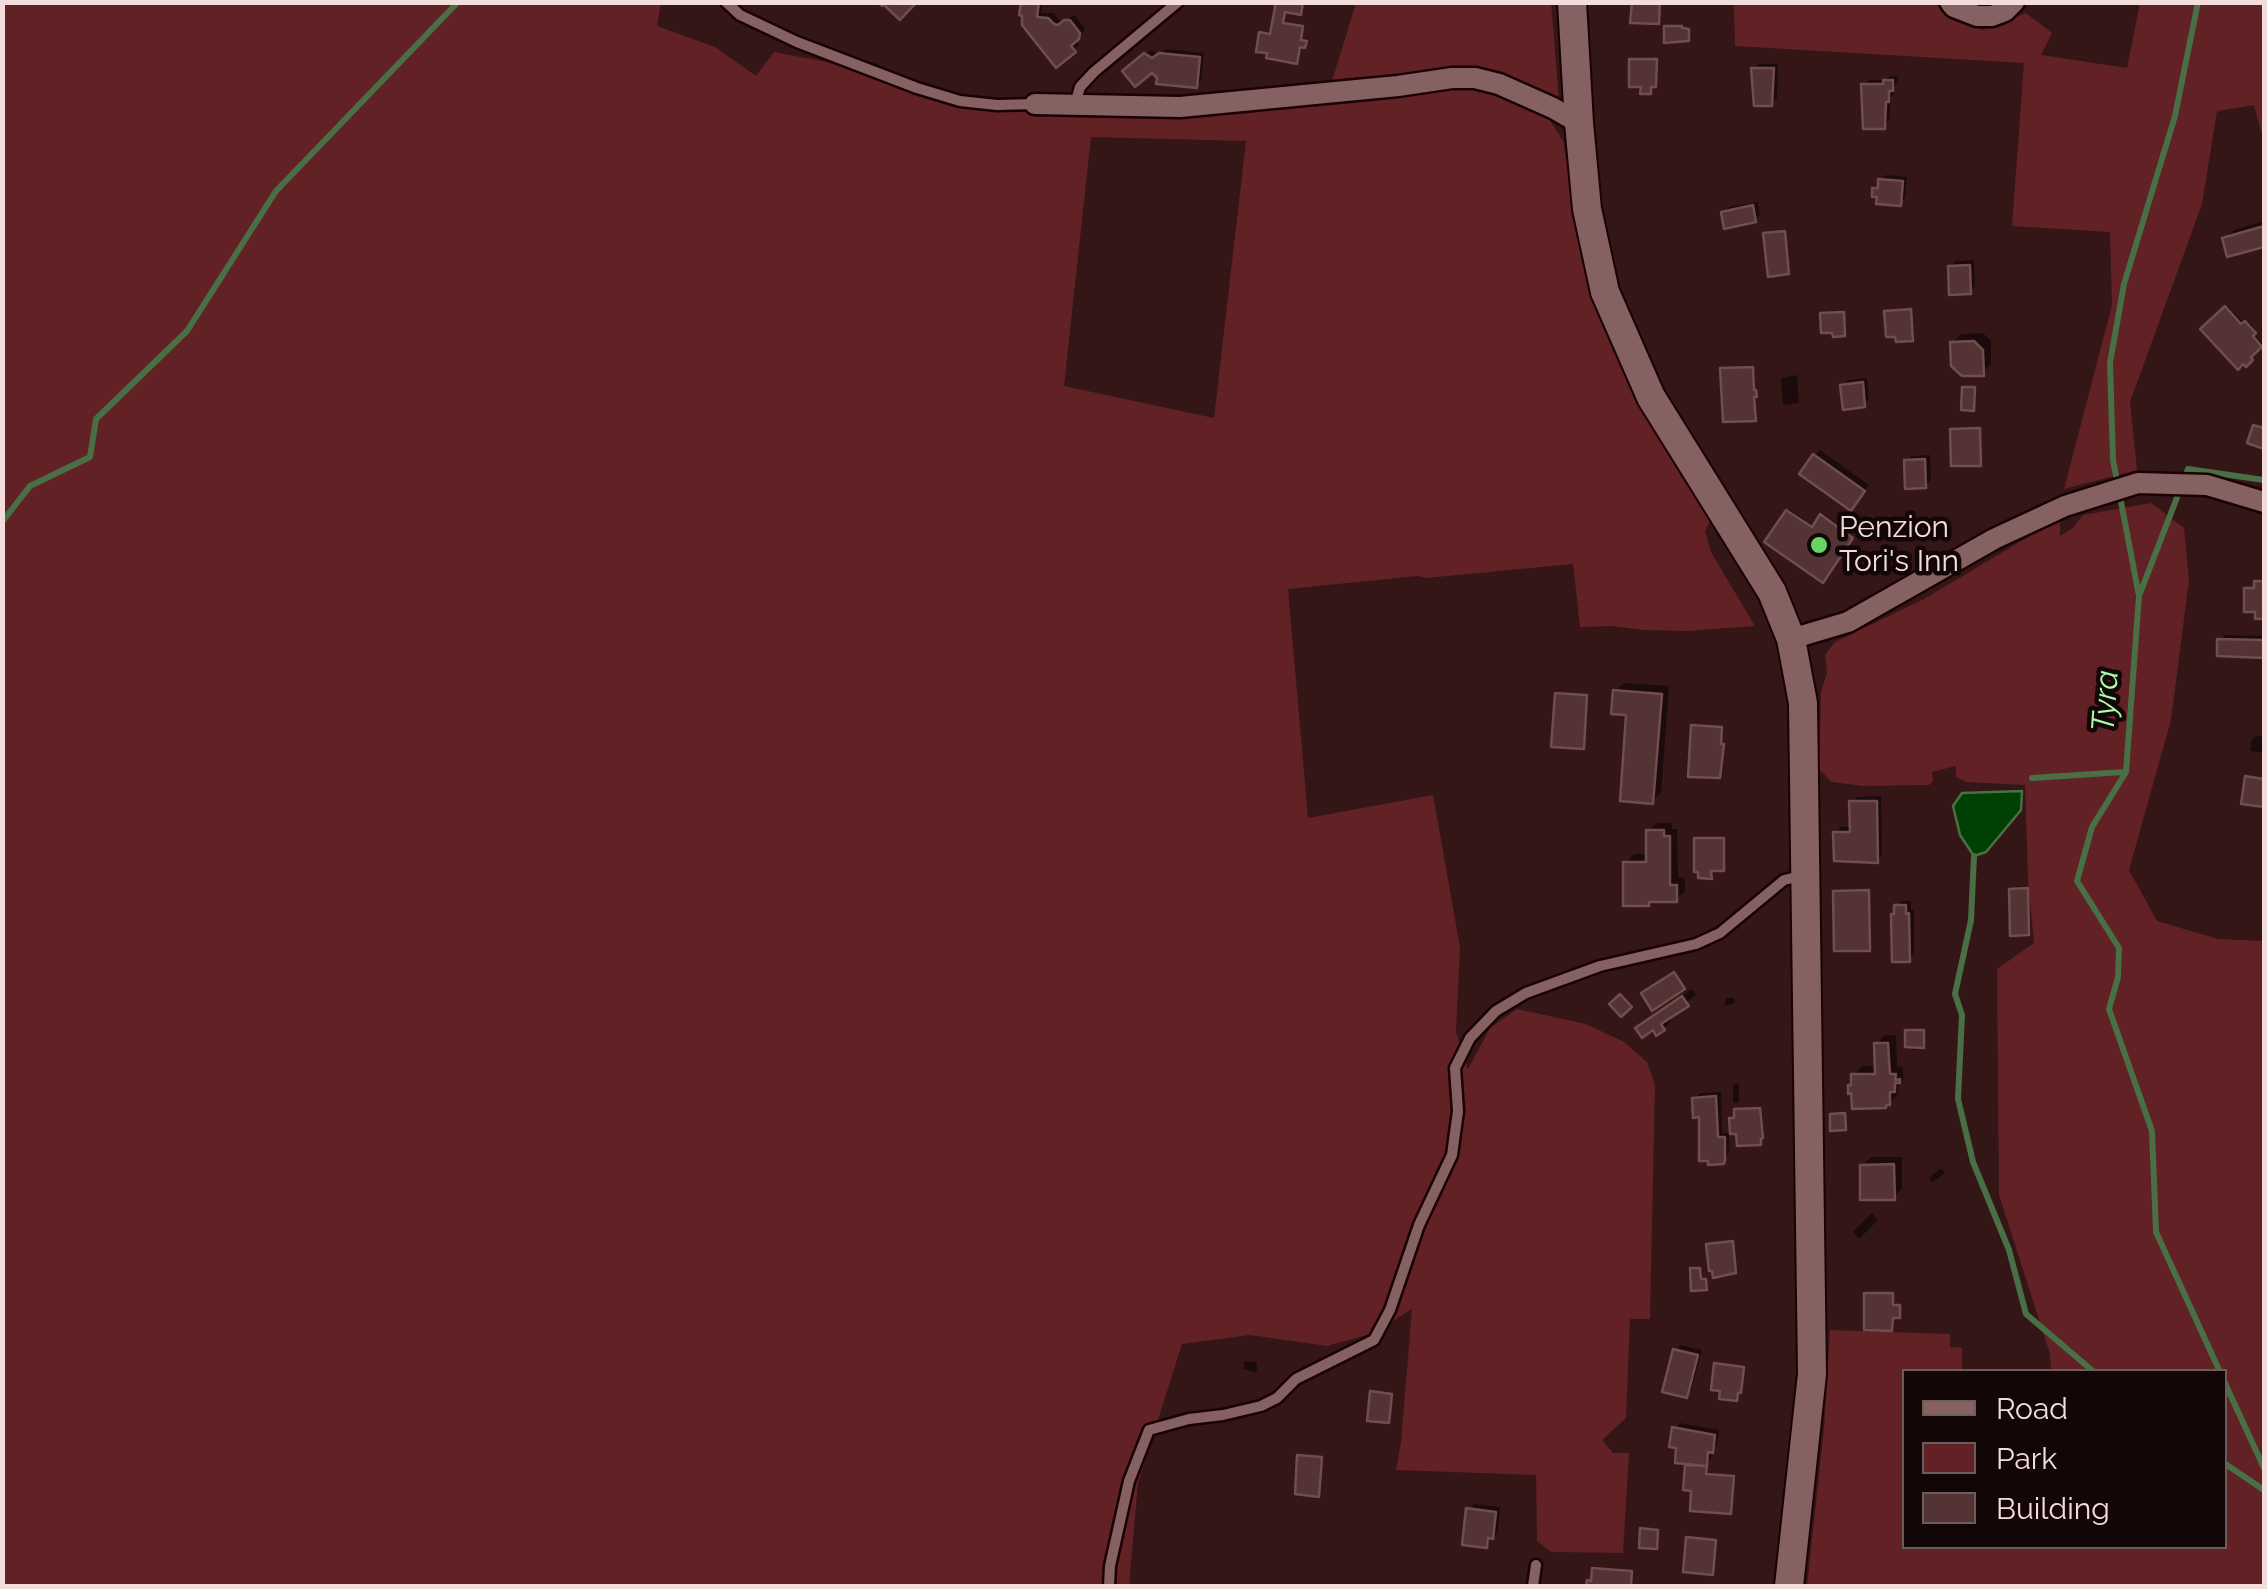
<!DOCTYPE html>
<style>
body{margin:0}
#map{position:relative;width:2267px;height:1589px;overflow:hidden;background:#341617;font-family:Raleway,sans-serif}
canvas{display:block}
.frame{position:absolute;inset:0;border:5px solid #f3dddc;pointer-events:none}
.legend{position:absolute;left:1902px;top:1369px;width:325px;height:180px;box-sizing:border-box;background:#130607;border:2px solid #6d5c5c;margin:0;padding:12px 18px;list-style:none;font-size:30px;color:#f3dddc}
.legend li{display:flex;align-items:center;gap:20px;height:50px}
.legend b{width:50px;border:2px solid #6d5c5c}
</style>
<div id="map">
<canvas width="2267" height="1589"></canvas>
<div class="frame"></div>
<ul class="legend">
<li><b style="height:12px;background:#866161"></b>Road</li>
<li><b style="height:28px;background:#612125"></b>Park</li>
<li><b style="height:28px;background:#543334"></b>Building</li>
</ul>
</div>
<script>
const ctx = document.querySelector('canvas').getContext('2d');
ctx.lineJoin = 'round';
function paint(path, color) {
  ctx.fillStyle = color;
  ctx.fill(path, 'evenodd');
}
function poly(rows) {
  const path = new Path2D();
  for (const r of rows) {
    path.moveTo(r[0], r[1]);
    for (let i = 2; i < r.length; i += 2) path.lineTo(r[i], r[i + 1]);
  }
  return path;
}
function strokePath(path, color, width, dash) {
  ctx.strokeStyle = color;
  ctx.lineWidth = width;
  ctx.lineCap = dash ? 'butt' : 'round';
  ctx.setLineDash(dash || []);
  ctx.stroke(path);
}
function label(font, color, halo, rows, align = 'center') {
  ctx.font = font + ' Raleway,sans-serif';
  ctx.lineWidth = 9;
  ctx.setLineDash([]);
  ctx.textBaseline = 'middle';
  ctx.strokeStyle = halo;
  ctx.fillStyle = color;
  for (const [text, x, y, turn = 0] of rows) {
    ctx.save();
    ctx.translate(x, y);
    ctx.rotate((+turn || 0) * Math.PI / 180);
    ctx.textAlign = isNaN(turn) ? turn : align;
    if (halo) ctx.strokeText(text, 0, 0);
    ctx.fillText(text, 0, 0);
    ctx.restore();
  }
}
paint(poly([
 [2,3,661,3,657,26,715,47,756,76,774,52,827,62,950,104,1037,113,1249,108,1469,87,1500,93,1549,119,1563,141,1584,263,1616,356,1666,451,1710,521,1705,531,1711,552,1755,626,1687,631,1643,630,1612,626,1580,627,1573,564,1426,578,1418,576,1288,589,1308,818,1433,795,1460,947,1456,1032,1468,1069,1490,1028,1517,1009,1586,1024,1624,1042,1647,1062,1655,1085,1650,1319,1630,1319,1626,1418,1602,1440,1613,1453,1629,1453,1623,1553,1551,1552,1537,1541,1536,1475,1396,1470,1401,1442,1412,1309,1374,1333,1327,1346,1250,1335,1182,1344,1138,1483,1129,1586,3,1586],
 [1091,137,1246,141,1214,418,1064,386],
 [1356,3,1551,2,1559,100,1481,69,1454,69,1331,84],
 [1734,3,1934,3,1945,11,1983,30,2026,13,2052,33,2041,55,2127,68,2140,3,2264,3,2264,142,2254,105,2217,111,2202,204,2130,402,2137,470,2064,489,2112,305,2110,232,2012,226,2024,63,1735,46],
 [2151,503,2184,528,2189,580,2171,720,2129,870,2157,921,2218,939,2264,941,2264,1586,1807,1586,1824,1428,1830,1330,1950,1334,1950,1347,1962,1348,1962,1371,1904,1372,1904,1546,2224,1546,2224,1372,2051,1371,2050,1354,1999,1195,1997,969,2034,943,2028,879,2025,785,1966,782,1956,777,1956,766,1932,772,1933,781,1929,785,1863,786,1832,782,1819,769,1821,692,1827,673,1825,655,1835,642,1924,599,2060,518,2060,536,2073,528,2083,515]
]), '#612125');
const water = poly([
 [2022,791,2021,810,1986,852,1974,856,1960,835,1953,806,1962,793,2022,791]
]);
paint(water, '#004004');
strokePath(water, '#496f45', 2.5);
paint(poly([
 [1023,2,1043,2,1041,13,1054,13,1059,20,1065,20,1072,16,1075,16,1084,27,1084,31,1075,39,1079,45,1056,65],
 [1278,2,1304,2,1300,12,1286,10,1284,22,1304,25,1302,39,1307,40,1306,43,1301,45,1296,61,1262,34,1264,32,1273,33],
 [1166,49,1204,53,1201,80,1196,85,1153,69,1130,66,1151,50,1159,55],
 [1759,64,1778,64,1777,98,1771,103,1754,69],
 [1890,76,1898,76,1897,83,1894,87,1894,94,1891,97,1889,121,1884,126,1864,85,1869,80,1886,80],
 [1886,175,1907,177,1905,198,1900,203,1875,189],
 [1758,202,1760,214,1755,220,1723,213,1729,207],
 [2264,221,2264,245,2229,254,2225,238,2234,230],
 [1786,230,1790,270,1788,272,1766,234],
 [1974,260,1975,286,1970,291,1950,267,1956,261],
 [2228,306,2245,324,2248,321,2256,330,2253,333,2262,343,2251,354,2253,356,2246,363,2203,329],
 [1983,333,1991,341,1991,364,1983,373,1952,343,1961,334],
 [1754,366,1755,389,1757,389,1758,393,1755,395,1756,416,1754,418,1723,369],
 [1797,375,1799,403,1783,405,1781,378],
 [1867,378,1869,399,1864,405,1843,386,1848,380],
 [1981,427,1982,462,1980,464,1953,430],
 [1820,450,1869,485,1856,503,1802,474],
 [1930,455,1931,480,1925,485,1907,461,1912,456],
 [1790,510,1815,527,1824,514,1853,536,1823,579,1768,541],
 [2225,635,2264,636,2264,655,2219,654,2220,640],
 [1624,683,1669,686,1661,793,1652,801,1629,713,1615,691],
 [1559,692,1588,694,1583,746,1557,694],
 [2256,736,2264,737,2264,753,2250,751,2251,741],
 [1881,796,1882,855,1877,860,1836,833,1841,827,1852,827,1852,802,1857,797],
 [1657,823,1672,823,1672,829,1677,829,1678,877,1685,878,1685,891,1676,899,1626,863,1634,854,1649,854,1648,831],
 [1698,837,1725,837,1725,867,1712,869,1711,876,1696,839],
 [1870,889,1871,947,1869,949,1836,892,1838,890],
 [1902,901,1911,901,1911,910,1914,909,1914,954,1909,960,1896,912,1896,906],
 [1692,989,1696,995,1669,1016,1672,1020,1664,1028,1638,1028,1647,1020],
 [1726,998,1734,998,1735,1003,1724,1006],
 [1885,1035,1896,1035,1897,1066,1903,1067,1903,1081,1898,1086,1898,1094,1889,1103,1854,1083,1854,1075,1862,1066,1877,1066,1876,1044],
 [1739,1083,1739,1102,1733,1103,1733,1085],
 [1721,1092,1722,1133,1729,1133,1729,1153,1723,1161,1695,1099,1700,1093],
 [1871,1157,1902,1157,1902,1189,1894,1197,1862,1166],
 [1941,1168,1945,1173,1932,1183,1929,1178],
 [1872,1213,1878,1220,1859,1239,1853,1232],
 [1681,1345,1702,1350,1691,1390,1686,1395,1676,1350],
 [1245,1361,1257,1362,1257,1370,1255,1372,1243,1369],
 [1680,1423,1719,1430,1717,1445,1712,1450,1711,1458,1708,1462,1707,1473,1734,1475,1730,1511,1694,1489,1688,1466,1691,1462,1675,1429],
 [1474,1504,1500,1507,1498,1531,1487,1545,1469,1509],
 [1597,1567,1633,1570,1632,1586,1589,1586]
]), '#0007');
strokePath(poly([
 [2198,2,2175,116,2124,284,2110,363,2113,460,2139,596,2126,772,2092,827,2077,881,2119,948,2118,977,2109,1009,2152,1131,2156,1232,2220,1372],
 [2,522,30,486,90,457,96,419,187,331,276,191,458,2],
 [2139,596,2188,469,2264,480],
 [2032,778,2124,772],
 [1974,856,1971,920,1955,994,1962,1015,1958,1099,1973,1162,2009,1250,2026,1314,2094,1372],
 [2224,1381,2264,1468],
 [2224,1463,2264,1490]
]), '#496f45', 6);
const building = poly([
 [878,2,917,2,900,20,884,5,882,6,878,2],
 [1021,2,1039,2,1037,17,1048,18,1054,24,1058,25,1064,20,1070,20,1080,33,1079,39,1071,46,1076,52,1056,68,1022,25,1022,16,1019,15,1021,2],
 [1276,2,1303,2,1301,15,1285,12,1283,23,1303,26,1301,40,1307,41,1305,48,1300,47,1297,64,1266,58,1267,53,1256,52,1259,32,1270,34,1276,2],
 [1632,2,1660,2,1659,24,1630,23,1632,2],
 [1664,26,1682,26,1682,28,1689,29,1689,41,1664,43,1664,26],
 [1144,53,1152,58,1159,53,1200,57,1197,88,1156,84,1157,78,1152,73,1135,87,1122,71,1144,53],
 [1629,59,1657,59,1656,87,1651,87,1651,94,1640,94,1641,87,1629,87,1629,59],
 [1751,68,1774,68,1772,106,1754,106,1751,68],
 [1883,80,1893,80,1893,91,1889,91,1889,102,1886,102,1885,129,1863,129,1861,84,1883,84,1883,80],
 [1878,179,1903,181,1901,206,1876,204,1877,197,1872,197,1872,188,1878,188,1878,179],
 [1753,205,1756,222,1724,229,1721,212,1753,205],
 [2264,226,2264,247,2227,257,2222,238,2264,226],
 [1785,231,1789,274,1768,277,1763,233,1785,231],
 [1970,265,1971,294,1949,295,1948,266,1970,265],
 [2225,306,2241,324,2245,321,2256,333,2253,336,2262,347,2251,357,2253,360,2246,367,2243,364,2238,370,2200,329,2225,306],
 [1911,309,1913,341,1896,342,1895,337,1886,337,1884,311,1911,309],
 [1844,312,1845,336,1833,337,1832,333,1821,333,1820,313,1844,312],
 [1974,341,1983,350,1984,376,1962,376,1951,366,1950,342,1974,341],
 [1753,367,1754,390,1756,390,1757,397,1754,397,1756,421,1723,422,1720,368,1753,367],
 [1863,382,1865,407,1843,410,1840,385,1863,382],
 [1962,387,1975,387,1974,411,1961,410,1962,387],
 [2253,425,2264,428,2264,449,2247,443,2253,425],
 [1980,428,1981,466,1951,466,1950,429,1980,428],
 [1813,454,1865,491,1851,511,1799,474,1813,454],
 [1925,459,1926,488,1905,489,1904,460,1925,459],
 [1786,510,1812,527,1820,514,1853,538,1823,583,1764,542,1786,510],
 [2254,581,2264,581,2264,619,2255,619,2255,612,2244,612,2244,588,2254,588,2254,581],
 [2217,639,2264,640,2264,658,2217,656,2217,639],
 [1613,690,1662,694,1653,804,1620,801,1626,715,1611,714,1613,690],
 [1555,693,1587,695,1584,749,1551,747,1555,693],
 [1691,725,1722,727,1721,744,1724,744,1720,778,1688,777,1691,725],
 [2245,776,2264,779,2264,807,2241,804,2245,776],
 [1849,801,1877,801,1878,863,1834,861,1833,832,1850,832,1849,801],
 [1646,830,1664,830,1664,836,1670,836,1670,885,1677,885,1677,902,1649,902,1649,906,1623,906,1623,862,1646,862,1646,830],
 [1694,838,1724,838,1724,871,1711,871,1712,879,1698,878,1698,872,1694,872,1694,838],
 [2028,888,2029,935,2010,936,2009,889,2028,888],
 [1869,890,1870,951,1834,951,1833,891,1869,890],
 [1894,905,1906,905,1906,914,1909,913,1910,962,1892,962,1891,914,1894,914,1894,905],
 [1674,972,1685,989,1652,1011,1641,993,1674,972],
 [1620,994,1632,1007,1621,1017,1609,1004,1620,994],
 [1682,996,1689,1006,1661,1024,1665,1030,1656,1036,1653,1030,1642,1038,1635,1028,1682,996],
 [1905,1030,1924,1030,1924,1048,1905,1047,1905,1030],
 [1874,1043,1888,1043,1890,1074,1896,1074,1895,1080,1900,1079,1900,1083,1895,1083,1895,1092,1890,1092,1890,1105,1886,1105,1886,1108,1852,1109,1851,1093,1848,1094,1848,1085,1851,1085,1851,1074,1875,1074,1874,1043],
 [1716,1096,1718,1137,1725,1137,1725,1160,1724,1164,1708,1165,1708,1161,1699,1161,1699,1117,1693,1118,1692,1098,1716,1096],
 [1760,1108,1763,1138,1761,1139,1761,1145,1737,1146,1736,1134,1730,1134,1729,1118,1734,1118,1734,1109,1760,1108],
 [1845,1113,1846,1130,1830,1131,1830,1114,1845,1113],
 [1894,1164,1895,1200,1860,1200,1860,1165,1894,1164],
 [1733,1241,1736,1273,1713,1278,1712,1271,1709,1271,1706,1244,1733,1241],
 [1690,1268,1700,1268,1701,1279,1706,1279,1707,1290,1691,1291,1690,1268],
 [1864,1293,1893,1293,1893,1305,1900,1305,1900,1318,1893,1318,1892,1331,1864,1330,1864,1293],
 [1673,1349,1698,1355,1687,1398,1662,1392,1673,1349],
 [1714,1363,1744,1367,1741,1393,1738,1393,1737,1401,1719,1399,1720,1391,1711,1390,1714,1363],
 [1370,1391,1392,1394,1389,1423,1367,1421,1370,1391],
 [1672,1427,1715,1435,1713,1453,1708,1452,1707,1466,1675,1463,1676,1448,1669,1447,1672,1427],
 [1297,1455,1322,1457,1319,1497,1295,1494,1297,1455],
 [1685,1465,1707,1466,1706,1474,1734,1476,1731,1514,1690,1511,1691,1491,1683,1490,1685,1465],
 [1466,1508,1496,1512,1493,1539,1488,1538,1487,1548,1462,1545,1466,1508],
 [1640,1528,1658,1530,1657,1549,1639,1548,1640,1528],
 [1686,1537,1716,1540,1713,1575,1683,1572,1686,1537],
 [1592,1568,1632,1571,1631,1586,1586,1586,1587,1580,1591,1581,1592,1568]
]);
paint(building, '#543334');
strokePath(building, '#714d4d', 2.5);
const lane = poly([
 [726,2,740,15,797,42,917,88,960,101,997,105,1035,104],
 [1075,104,1080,87,1094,72,1178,2],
 [1109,1586,1110,1566,1129,1481,1149,1430,1189,1419,1223,1415,1261,1406,1277,1398,1296,1379,1374,1340,1390,1310,1419,1225,1452,1155,1458,1111,1455,1068,1470,1038,1496,1011,1526,993,1600,966,1696,944,1720,933,1784,880,1801,876],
 [1533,1586,1536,1565]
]);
const street = poly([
 [1950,2,1954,7,1977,16,1992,16,2005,11,2014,2],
 [1035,104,1180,107,1398,86,1452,78,1475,78,1499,84,1553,108,1579,123],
 [1791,639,1848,622,1994,539,2065,506,2138,483,2207,485,2264,502]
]);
const secondary = poly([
 [1572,2,1579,123,1587,209,1605,292,1651,397,1772,592,1791,639,1803,703,1812,1374,1789,1586]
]);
strokePath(lane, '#1a0204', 15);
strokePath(street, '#1a0204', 25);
strokePath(secondary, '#1a0204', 32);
strokePath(lane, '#866161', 10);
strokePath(street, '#866161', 20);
strokePath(secondary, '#866161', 28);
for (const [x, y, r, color] of [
 [1819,545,10,"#67d466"]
]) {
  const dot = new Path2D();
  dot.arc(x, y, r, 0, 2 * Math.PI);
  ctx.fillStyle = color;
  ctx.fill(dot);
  strokePath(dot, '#130607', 4);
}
label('30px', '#f3dddc', '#130607', [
 ["Penzion",1839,528],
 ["Tori's Inn",1839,562]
], 'left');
label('italic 32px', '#abfca8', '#130607', [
 ["Tyra",2106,701,-86]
]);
</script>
